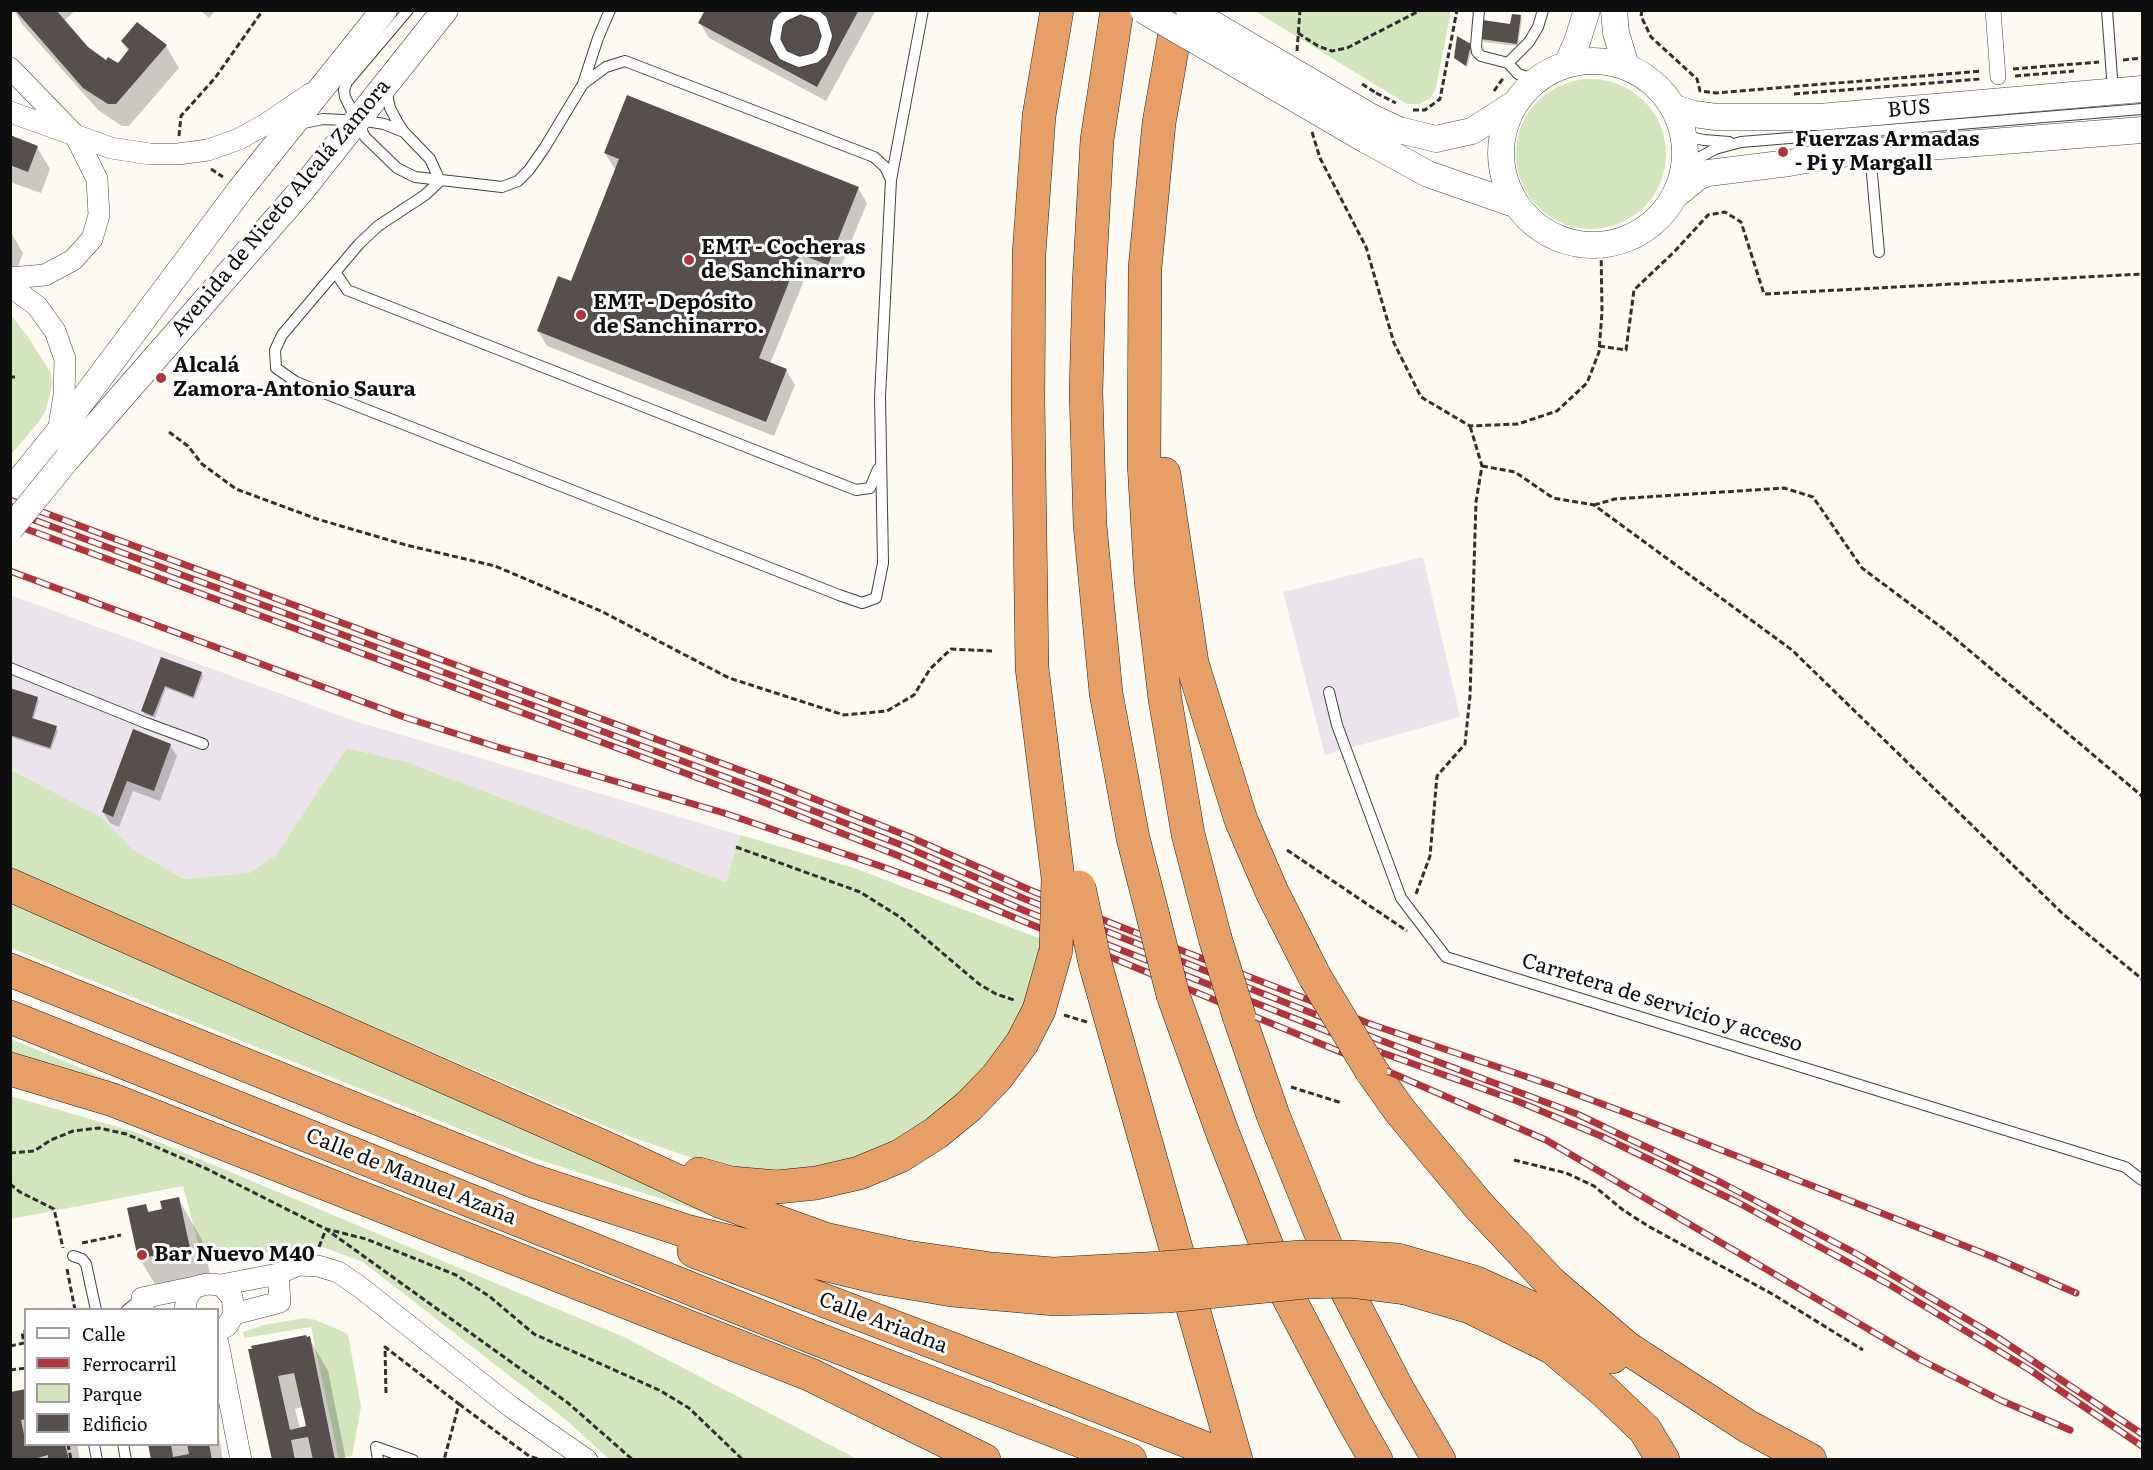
<!DOCTYPE html>
<meta charset="utf-8">
<style>
body{margin:0}
#map{position:relative;width:2153px;height:1470px;overflow:hidden;background:#fdfbf1;font-family:Literata,serif}
canvas{display:block}
.frame{position:absolute;inset:0;border:12px solid #0e0e0e;pointer-events:none}
.legend{position:absolute;left:24px;top:1308px;width:195px;height:138px;box-sizing:border-box;background:#fff;border:2px solid #9f9f9f;margin:0;padding:8px 10px;list-style:none;font-size:18px;color:#0e0e0e}
.legend li{display:flex;align-items:center;gap:12px;height:30px}
.legend b{width:30px;border:2px solid #9f9f9f}
</style>
<div id="map">
<canvas width="2153" height="1470"></canvas>
<div class="frame"></div>
<ul class="legend">
<li><b style="height:8px;background:#fff"></b>Calle</li>
<li><b style="height:8px;background:#b0343b"></b>Ferrocarril</li>
<li><b style="height:16px;background:#d2e5bd"></b>Parque</li>
<li><b style="height:16px;background:#564f4c"></b>Edificio</li>
</ul>
</div>
<script>
const ctx = document.querySelector('canvas').getContext('2d');
ctx.lineJoin = 'round';
function paint(path, color) {
  ctx.fillStyle = color;
  ctx.fill(path, 'evenodd');
}
function poly(rows) {
  const path = new Path2D();
  for (const r of rows) {
    if (r.length === 3) {
      path.moveTo(r[0] + r[2], r[1]);
      path.arc(r[0], r[1], r[2], 0, 2 * Math.PI);
      continue;
    }
    path.moveTo(r[0], r[1]);
    for (let i = 2; i < r.length; i += 2) path.lineTo(r[i], r[i + 1]);
  }
  return path;
}
function strokePath(path, color, width, dash) {
  ctx.strokeStyle = color;
  ctx.lineWidth = width;
  ctx.lineCap = dash ? 'butt' : 'round';
  ctx.setLineDash(dash || []);
  ctx.stroke(path);
}
function label(font, color, halo, rows, align = 'center') {
  ctx.font = font + ' Literata,serif';
  ctx.lineWidth = 6;
  ctx.setLineDash([]);
  ctx.textBaseline = 'middle';
  ctx.strokeStyle = halo;
  ctx.fillStyle = color;
  for (const [text, x, y, turn = 0] of rows) {
    ctx.save();
    ctx.translate(x, y);
    ctx.rotate((+turn || 0) * Math.PI / 180);
    ctx.textAlign = isNaN(turn) ? turn : align;
    if (halo) ctx.strokeText(text, 0, 0);
    ctx.fillText(text, 0, 0);
    ctx.restore();
  }
}
paint(poly([
 [1423,557,1460,717,1325,755,1283,592],
 [10,595,355,721,740,835,726,882,406,762,348,748,276,855,249,873,184,879,134,850,101,817,11,769]
]), '#ebe4ec');
paint(poly([
 [1255,11,1451,11,1436,88,1430,99,1420,104,1407,104],
 [1591,154,75],
 [10,314,26,334,51,373,52,385,46,410,38,423,12,453],
 [347,748,406,762,726,882,740,835,854,868,1044,940,1030,993,994,1061,950,1105,885,1147,844,1161,809,1169,763,1172,713,1165,631,1137,11,872,10,769,101,817,134,850,184,879,249,873,276,855],
 [10,904,298,1026,747,1226,527,1156,11,948],
 [11,1039,136,1091,156,1101,11,1058],
 [11,1096,135,1132,624,1337,857,1459,609,1459,565,1419,363,1262,320,1246,203,1261,183,1186,11,1219],
 [304,1318,316,1320,348,1334,361,1407,352,1456,339,1459,311,1327,244,1338,243,1332,264,1325]
]), '#d2e5bd');
paint(poly([
 [14,10,76,10,64,21,87,48,106,62,118,65,129,52,122,42,166,46,179,68,129,126,122,126,98,110,22,24],
 [200,10,216,10,209,18],
 [706,10,876,10,826,101,709,38,700,23],
 [1520,16,1522,19,1518,46,1484,42,1482,39,1512,26],
 [1470,45,1472,49,1467,67,1455,58],
 [10,137,37,147,50,169,41,193,10,182],
 [605,153,858,188,867,203,836,279,809,268,770,364,786,370,795,385,774,436,547,346,538,331,571,283,617,169,614,168],
 [10,231,23,253,14,277,10,276],
 [162,659,201,673,203,676,194,699,166,688,155,718,144,714,143,711],
 [10,690,37,698,39,701,33,720,56,728,58,731,51,750,10,737],
 [134,731,170,745,177,756,160,801,133,791,119,827,110,823,103,812],
 [178,1198,203,1242,214,1292,165,1302,140,1259,146,1206,150,1213,164,1210],
 [309,1338,328,1371,346,1460,273,1460,250,1351],
 [303,1407,308,1427,300,1429,295,1409],
 [26,1390,26,1444,77,1444,80,1460,11,1460],
 [218,1431,223,1460,152,1460,149,1444,218,1444]
]), '#0003');
paint(poly([
 [15,10,56,10,88,47,106,60,108,57,118,63,129,49,121,41,137,22,167,45,116,104,108,104,83,88],
 [705,10,859,10,817,87,698,23],
 [1512,14,1521,15,1517,44,1481,39,1483,20,1510,24],
 [1457,36,1471,44,1466,66,1454,58],
 [627,95,859,187,828,265,800,254,759,358,787,369,766,422,537,331,558,276,571,281,619,159,604,153],
 [10,135,38,146,28,172,10,165],
 [161,657,202,672,193,697,165,686,153,716,141,711],
 [10,688,38,697,32,718,57,726,50,748,10,735],
 [133,729,171,744,154,791,127,781,113,817,102,812],
 [179,1197,190,1248,171,1252,169,1244,155,1248,157,1255,138,1259,127,1208,146,1204,148,1212,162,1209,160,1201],
 [306,1335,307,1337,310,1336,335,1460,313,1460,308,1437,291,1440,295,1460,272,1460,248,1349,252,1349,251,1346],
 [294,1373,306,1426,290,1430,278,1376],
 [26,1389,26,1419,21,1420,26,1444,65,1444,69,1460,48,1460,48,1455,31,1460,10,1460,10,1392],
 [148,1444,171,1444,173,1457,189,1454,187,1444,209,1444,212,1460,151,1460]
]), '#564f4c');
const service = poly([
 [408,10,347,82,344,90,345,97,365,137,397,168,415,177,502,187,518,181,529,170,545,147,583,84,598,38,610,10],
 [798,10,783,17,778,23,775,40,783,55,799,62,815,58,822,52,827,36,822,20,815,14,803,10],
 [1479,10,1476,46,1477,52,1481,56,1508,63],
 [2107,10,2113,91],
 [1537,80,1518,74,1508,63,1529,42,1538,27,1543,10],
 [583,84,606,67,625,61,874,157,885,167,891,180],
 [386,90,390,108,398,123,404,132,430,159,440,181],
 [299,124,323,119,366,121,384,124,404,132],
 [1685,136,1704,140,1729,142],
 [1870,152,1879,252],
 [1684,166,1715,149,1741,142,2142,109],
 [440,181,425,195,378,226,359,244,282,335,275,350,276,368,296,382,839,595,862,603,876,598,883,563,880,397,891,180,923,10],
 [336,273,347,290,856,490,870,488,878,469],
 [10,668,146,723,203,744],
 [1329,692,1337,725,1401,898,1446,957,2125,1167,2142,1180],
 [73,1256,82,1259,86,1264,96,1310],
 [127,1310,142,1298],
 [94,1444,97,1460],
 [123,1444,126,1460],
 [378,1460,376,1447,413,1460]
]);
const pedestrian = poly([
 [1993,10,1998,77]
]);
const minor = poly([
 [10,68,75,135,97,179,99,215,92,239,73,260,45,275,10,278],
 [10,112,111,148,150,154,178,154,208,150,239,139,266,124,310,94],
 [10,286,37,306,55,331,65,359,64,395,58,433],
 [278,1274,298,1265,318,1266,338,1272,360,1287,511,1407,587,1460],
 [221,1285,278,1274,280,1302,234,1314],
 [144,1310,142,1298,195,1287],
 [185,1310,187,1297,195,1287,207,1284,221,1285,232,1297,234,1314,227,1326,218,1331],
 [218,1343,241,1460]
]);
const tertiary = poly([
 [1614,10,1616,33,1626,66],
 [1593,153,92],
 [1567,64,1577,42,1587,10],
 [1675,108,1694,114,1716,117,1819,117,2142,89],
 [1371,117,1399,130,1436,139,1472,131,1514,104],
 [1366,140,1428,174,1517,205],
 [1677,194,1698,177,1708,173,1789,163,1840,154,2142,130],
 [68,458,301,191,445,10],
 [10,492,58,433,240,190,384,10]
]);
const motorway = poly([
 [1057,10,1039,116,1029,254,1028,399,1032,668,1058,878],
 [1117,10,1097,140,1089,284,1086,392,1090,525,1106,693,1133,838,1153,916],
 [1179,10,1159,123,1145,268,1144,463,1151,581,1165,699,1188,834,1215,938],
 [1164,474,1192,663,1241,820,1272,892,1315,977],
 [10,885,606,1148,722,1202,825,1239,907,1257,992,1269,1053,1274,1162,1268],
 [1095,963,1236,1460],
 [10,970,533,1181,686,1231,881,1278,952,1290,1055,1299,1167,1296],
 [1173,995,1223,1134,1283,1287,1353,1420,1376,1460],
 [1239,1016,1273,1115,1334,1266,1397,1388,1439,1460],
 [10,1017,812,1337,1130,1460],
 [10,1069,113,1100,811,1375,984,1460],
 [1371,1070,1400,1111,1479,1206,1551,1283,1627,1348,1747,1426,1810,1460],
 [699,1174,731,1183,777,1187,816,1183,859,1173,900,1156,936,1133,969,1106,997,1077,1022,1043,1039,1010,1056,950],
 [694,1251,1007,1370,1235,1460],
 [1398,1260,1474,1282,1545,1314,1612,1357],
 [1405,1288,1470,1307,1553,1348,1603,1390,1645,1430,1663,1460]
]);
strokePath(service, '#414141', 12);
strokePath(pedestrian, '#414141', 16);
strokePath(minor, '#414141', 22);
strokePath(tertiary, '#414141', 27);
strokePath(motorway, '#1f1f1f', 34);
strokePath(poly([
 [1642,10,1641,16,1651,37,1697,79,1700,91,1716,93,1982,71],
 [1298,33,1318,46,1332,51,1347,48,1421,10],
 [1297,51,1300,10],
 [2123,60,2142,58],
 [2013,69,2099,62],
 [2015,76,2074,71],
 [1494,91,1504,77],
 [1376,93,1396,103],
 [1794,94,1981,79],
 [1413,110,1425,110,1440,99,1457,10],
 [1312,132,1320,158,1366,247,1394,343,1421,397,1470,426,1518,424,1557,411,1587,383,1599,352,1602,312,1601,246],
 [179,136,181,116,215,78,263,10],
 [211,169,223,177],
 [1599,346,1626,350,1634,290,1675,251,1708,215,1725,212,1741,222,1764,294,2142,274],
 [10,377,15,377],
 [169,432,188,446,202,464,236,489,317,519,406,545,495,566,601,611,729,678,844,715,887,711,914,695,930,669,951,649,992,651],
 [1482,466,1515,472,1553,498,1594,505,1792,650,2062,913,2142,979],
 [1594,505,1615,499,1784,488,1813,497,1862,568,1945,630,2142,796],
 [736,847,860,892,900,917,979,984,996,994,1014,1000],
 [1287,850,1407,931],
 [1416,894,1430,856,1437,776,1465,744,1470,696,1476,502,1482,466,1470,426],
 [1064,1015,1087,1022],
 [1291,1087,1342,1103],
 [10,1153,34,1151,51,1140,73,1131,99,1128,126,1134,207,1169,326,1229,568,1403,633,1460],
 [1514,1160,1566,1173,1594,1186,1623,1210,1648,1226,1774,1295,1863,1350],
 [10,1184,20,1192,54,1209,63,1248],
 [82,1243,121,1235],
 [319,1247,326,1229,366,1239,456,1275,489,1296,534,1334,659,1390,689,1408,743,1460],
 [67,1269,75,1310],
 [10,1346,24,1343,22,1332,26,1331],
 [10,1370,26,1368],
 [386,1393,385,1347,459,1404,444,1460],
 [459,1404,529,1456,541,1460],
 [68,1444,71,1460]
]), '#303030', 3, [6, 3]);
strokePath(service, '#fff', 10);
strokePath(pedestrian, '#fff', 15);
strokePath(minor, '#fff', 21);
strokePath(tertiary, '#fff', 26);
strokePath(motorway, '#e59f67', 33);
const rail = poly([
 [10,500,772,782,910,837,1030,890,1116,925,1373,1025,1554,1086,1645,1120,1998,1259,2076,1293],
 [10,511,768,793,904,846,1025,899,1377,1039,1577,1114,1720,1182,1857,1254,1997,1337,2142,1434],
 [10,523,763,802,899,856,1023,910,1111,946,1380,1052,1517,1101,1601,1136,1737,1202,1890,1285,2030,1370,2142,1446],
 [10,571,404,717,494,746,724,813,883,867,950,891,1394,1074,1546,1140,1921,1360,2000,1400,2070,1430]
]);
strokePath(rail, '#b0343b', 7);
strokePath(rail, '#fff', 4.5, [14]);
const tertiaryBridge = poly([
 [1143,10,1366,140],
 [1189,10,1371,117],
 [10,529,68,458]
]);
const motorwayBridge = poly([
 [1079,887,1095,963],
 [1153,916,1173,995],
 [1215,938,1239,1016],
 [1056,950,1058,878],
 [1315,977,1371,1070],
 [1162,1268,1301,1257,1349,1257,1398,1260],
 [1167,1296,1305,1282,1349,1281,1405,1288]
]);
strokePath(tertiaryBridge, '#414141', 27, []);
strokePath(motorwayBridge, '#1f1f1f', 34, []);
strokePath(poly([
 [1362,84,1376,93]
]), '#303030', 3, [6, 3]);
strokePath(tertiaryBridge, '#fff', 26);
strokePath(motorwayBridge, '#e59f67', 33);
for (const [x, y, r, color] of [
 [1783,152,6,"#b0343b"],
 [689,260,6,"#b0343b"],
 [581,315,6,"#b0343b"],
 [161,378,6,"#b0343b"],
 [142,1255,6,"#b0343b"]
]) {
  const dot = new Path2D();
  dot.arc(x, y, r, 0, 2 * Math.PI);
  ctx.fillStyle = color;
  ctx.fill(dot);
  strokePath(dot, '#fff', 2);
}
label('21px', '#0e0e0e', '#fff', [
 ["BUS",1909,109,-5],
 ["Avenida de Niceto Alcalá Zamora",281,208,-50],
 ["Carretera de servicio y acceso",1662,1003,17],
 ["Calle de Manuel Azaña",411,1177,22],
 ["Calle Ariadna",883,1323,21]
]);
label('bold 21px', '#0e0e0e', '#fff', [
 ["Fuerzas Armadas",1795,140],
 ["- Pi y Margall",1795,164],
 ["EMT - Cocheras",701,248],
 ["de Sanchinarro",701,272],
 ["EMT - Depósito",593,303],
 ["de Sanchinarro.",593,327],
 ["Alcalá",173,366],
 ["Zamora-Antonio Saura",173,390],
 ["Bar Nuevo M40",154,1255]
], 'left');
</script>
